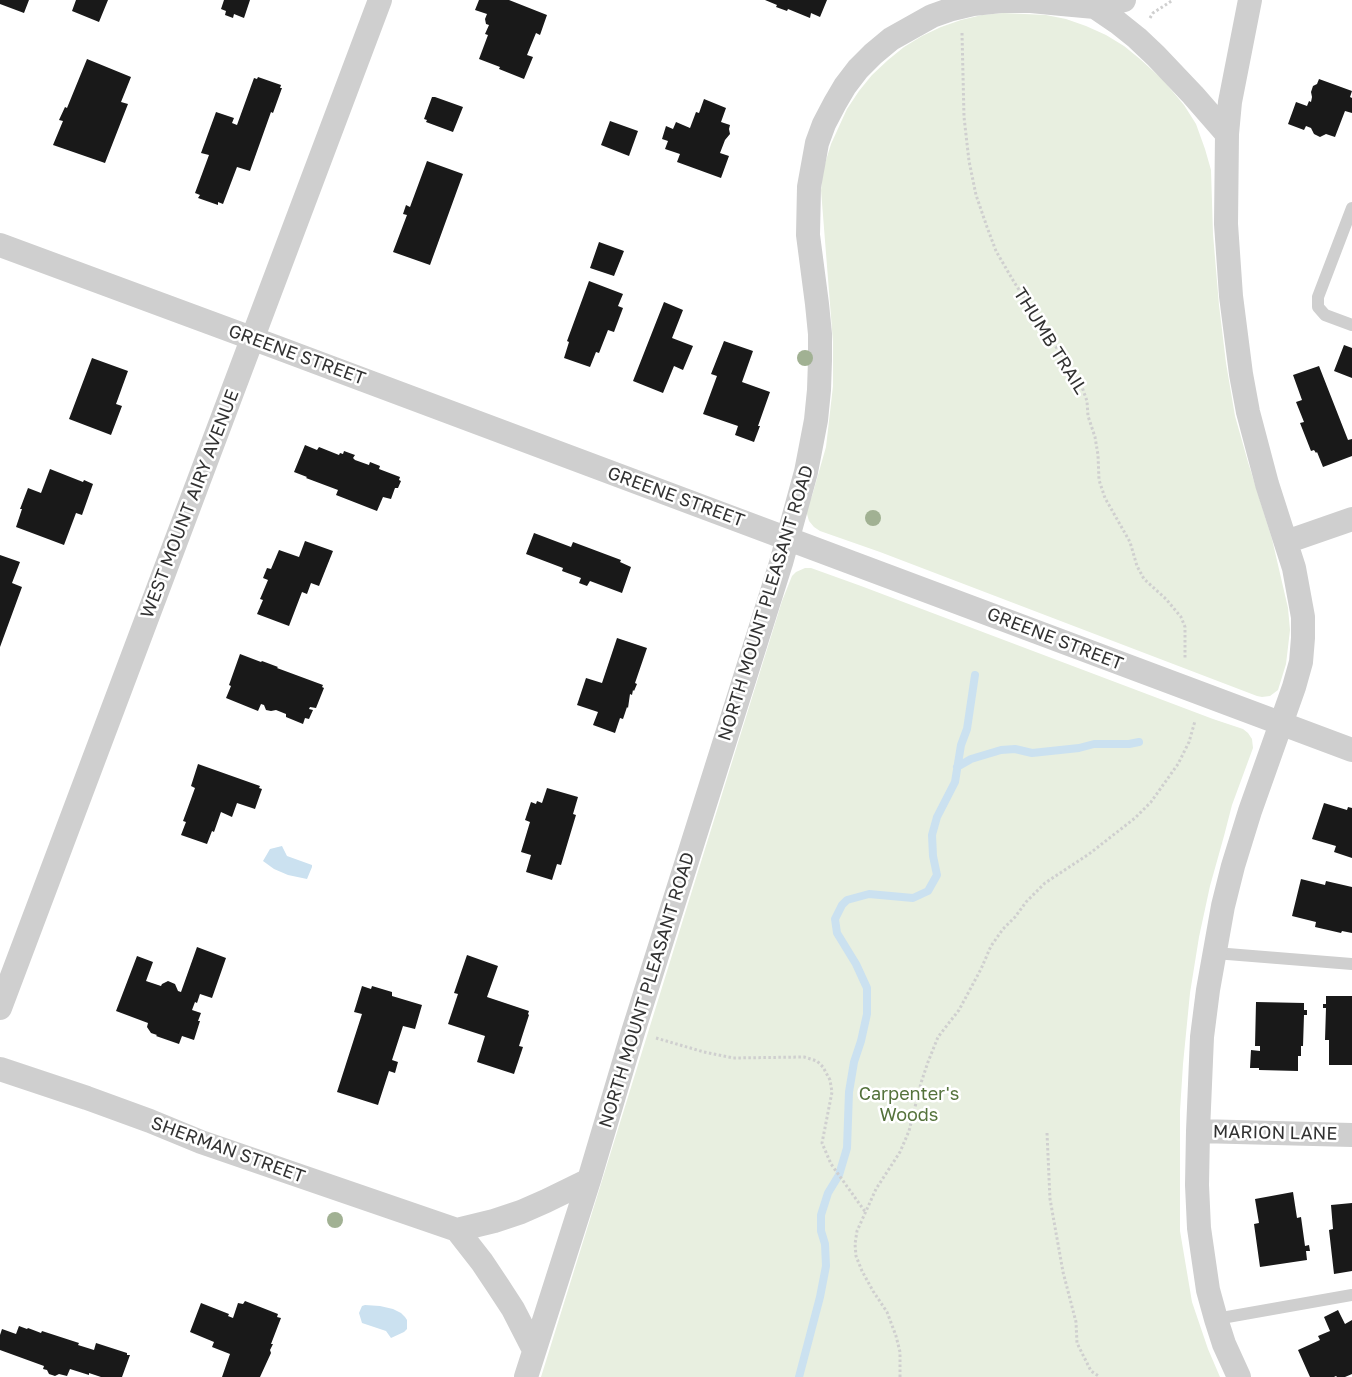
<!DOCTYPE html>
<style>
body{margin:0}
canvas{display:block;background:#fff}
</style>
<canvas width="1352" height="1377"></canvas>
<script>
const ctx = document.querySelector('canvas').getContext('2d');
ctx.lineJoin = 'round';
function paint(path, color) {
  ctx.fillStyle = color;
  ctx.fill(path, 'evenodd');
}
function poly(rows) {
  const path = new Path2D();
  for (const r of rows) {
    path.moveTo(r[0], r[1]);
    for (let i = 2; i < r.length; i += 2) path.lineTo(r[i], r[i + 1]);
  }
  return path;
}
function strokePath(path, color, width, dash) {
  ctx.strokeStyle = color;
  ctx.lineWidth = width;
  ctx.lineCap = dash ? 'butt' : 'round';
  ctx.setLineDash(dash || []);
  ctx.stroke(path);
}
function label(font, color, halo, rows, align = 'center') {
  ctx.font = font + ' "Golos Text",sans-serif';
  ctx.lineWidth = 5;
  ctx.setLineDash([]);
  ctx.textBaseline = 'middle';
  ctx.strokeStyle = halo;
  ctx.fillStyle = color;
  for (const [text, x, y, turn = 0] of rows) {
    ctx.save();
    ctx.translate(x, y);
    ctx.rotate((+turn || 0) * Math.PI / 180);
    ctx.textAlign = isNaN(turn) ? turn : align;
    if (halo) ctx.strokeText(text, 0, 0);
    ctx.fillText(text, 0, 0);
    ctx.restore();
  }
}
paint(poly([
 [1003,13,1046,15,1066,19,1086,26,1106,35,1124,46,1140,59,1163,80,1184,105,1196,124,1205,149,1211,170,1213,234,1219,305,1226,363,1235,416,1248,462,1272,539,1288,608,1290,630,1286,664,1278,690,1270,696,1262,697,1257,696,880,552,820,531,814,527,809,521,807,514,807,506,812,496,826,447,833,386,833,342,821,190,823,170,831,144,847,109,859,91,872,75,888,60,904,47,922,36,941,27,961,20,982,15],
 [805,568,811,568,861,586,1213,719,1243,729,1248,733,1252,739,1253,748,1232,805,1224,836,1210,886,1199,937,1190,993,1183,1064,1180,1111,1180,1231,1192,1302,1208,1349,1220,1377,541,1377,782,601,792,576,796,572]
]), '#e8efe0');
paint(poly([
 [282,846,287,856,312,865,312,867,307,879,288,875,274,869,263,861,270,849],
 [365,1305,380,1306,393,1309,401,1313,405,1317,407,1320,407,1329,404,1332,391,1338,386,1331,362,1323,359,1313,362,1306]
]), '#cbe1f0');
strokePath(poly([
 [957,767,971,759,1001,750,1015,749,1032,753,1079,748,1094,744,1129,744,1139,742],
 [799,1377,820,1297,826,1266,825,1244,821,1231,821,1215,828,1193,839,1175,847,1148,849,1092,854,1062,861,1041,867,1014,867,988,856,964,837,933,835,919,842,905,847,900,869,894,913,898,928,891,937,875,933,856,932,835,937,817,955,782,961,745,967,729,975,675]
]), '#cbe1f0', 8);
paint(poly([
 [0,0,29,0,24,13,0,4],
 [76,0,108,0,99,22,72,11],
 [224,0,250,0,244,18,234,14,233,18,225,15,226,11,221,9],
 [479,0,509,0,547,15,540,35,536,33,527,55,533,57,524,79,499,69,500,67,479,59,488,35,485,34,489,25,486,24,485,19,487,14,475,10],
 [765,0,827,0,820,17,811,13,810,18,788,9,787,11,776,7,777,5],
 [87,59,131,77,121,102,128,104,105,163,53,145,63,121,59,120,65,107,67,108],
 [258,77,281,85,280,88,282,88,273,113,271,112,250,171,237,167,223,204,218,202,218,205,198,198,200,195,195,193,209,155,201,153,216,112,234,118,232,123,237,125,254,78,257,79],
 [1319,79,1352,91,1350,97,1352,98,1352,113,1345,111,1335,137,1326,134,1320,137,1314,134,1311,128,1306,126,1304,130,1288,124,1296,102,1307,106,1309,101,1311,102,1312,97,1311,92,1313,86,1317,84],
 [432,97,435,97,463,107,453,132,426,122,427,120,424,119],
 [704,99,726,108,721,122,730,125,729,129,730,134,725,140,720,153,729,156,721,178,677,162,680,154,665,149,668,141,662,139,666,126,673,129,676,122,690,128,696,112,699,113],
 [610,121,638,131,629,156,601,145],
 [427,161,463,174,430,265,393,252,407,215,403,214,406,205,410,207],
 [599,242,624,251,614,276,590,268],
 [589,281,623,294,618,306,623,308,614,332,608,330,599,353,596,352,590,367,564,358,569,342,567,341],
 [664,302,683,310,672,338,693,346,683,370,674,366,663,393,633,381],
 [724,341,753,351,742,382,770,392,758,426,760,426,754,442,735,435,738,426,703,414,717,376,711,374],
 [1344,345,1352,348,1352,378,1334,371],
 [92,358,128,371,116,404,122,406,111,435,69,419],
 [1319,366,1348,440,1352,439,1352,456,1323,467,1317,452,1316,453,1314,450,1311,451,1300,423,1304,422,1296,402,1302,400,1293,375],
 [305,445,317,450,319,447,339,455,340,453,343,454,344,451,355,455,353,458,355,460,369,465,370,462,380,466,379,469,400,477,399,480,401,481,398,488,395,488,391,499,383,497,377,511,336,495,338,490,306,478,307,477,294,472],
 [50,469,83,482,84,480,93,484,82,515,76,513,64,545,16,527,22,509,20,509,28,488,41,493],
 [534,533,571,547,573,542,621,560,620,562,631,567,622,593,590,581,587,586,579,583,581,578,562,571,563,568,526,554],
 [305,541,333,551,319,586,311,583,307,594,302,592,289,626,257,614,263,600,260,599,268,580,263,578,267,568,271,569,279,550,299,557],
 [0,555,20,562,12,583,22,587,0,647],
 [617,638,647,648,635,683,637,684,634,691,633,690,632,695,630,694,628,708,627,707,623,719,620,718,615,733,593,725,598,712,577,705,586,678,602,683],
 [240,654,261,662,262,661,278,667,277,668,323,685,322,687,324,688,316,708,310,707,309,709,313,710,309,719,305,718,303,724,286,717,286,714,276,710,271,711,266,710,264,705,261,704,258,711,226,698,231,686,229,685],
 [198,764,260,786,259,788,262,789,255,809,237,803,232,817,221,812,214,832,212,831,207,844,181,835,186,822,183,821,195,788,191,786],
 [547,788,578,797,573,814,576,815,561,865,557,864,552,880,526,872,531,855,521,852,530,822,525,820,531,802,536,804,537,801,542,803],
 [1324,803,1347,810,1348,807,1352,808,1352,858,1334,852,1336,846,1312,839],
 [1301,879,1325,885,1326,881,1352,887,1352,933,1342,931,1341,933,1315,927,1316,922,1292,916],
 [197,947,226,958,212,998,200,994,197,1003,195,1002,192,1010,201,1013,198,1021,200,1021,194,1040,182,1036,179,1044,156,1036,157,1035,151,1033,147,1027,148,1023,116,1011,137,956,153,962,146,981,161,986,162,984,168,981,175,984,178,991,181,992],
 [467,955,498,966,487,997,529,1011,528,1014,529,1015,519,1046,523,1047,514,1074,477,1062,485,1036,448,1024,458,994,454,993],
 [362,986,371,989,372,986,392,992,392,996,422,1005,415,1029,403,1026,392,1060,398,1062,395,1073,389,1071,378,1105,337,1092,362,1014,354,1012],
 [1326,996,1352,996,1352,1065,1329,1065,1329,1040,1325,1040,1326,1008,1323,1008,1323,1004,1326,1004],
 [1256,1002,1304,1003,1304,1010,1307,1010,1307,1015,1304,1015,1303,1046,1301,1046,1301,1056,1298,1056,1298,1071,1259,1070,1259,1068,1250,1068,1251,1050,1260,1051,1260,1046,1255,1046],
 [1293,1192,1297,1218,1301,1217,1305,1246,1309,1245,1310,1251,1306,1251,1307,1260,1260,1267,1254,1224,1259,1223,1255,1199],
 [1352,1203,1352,1271,1334,1274,1329,1230,1333,1229,1331,1205],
 [245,1301,278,1314,277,1317,281,1318,271,1344,273,1344,270,1350,271,1353,260,1377,222,1377,230,1354,212,1347,214,1342,190,1332,201,1303,229,1314,228,1316,233,1318,238,1303,243,1304],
 [1338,1310,1345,1324,1352,1320,1352,1374,1345,1377,1337,1377,1336,1376,1334,1377,1310,1377,1298,1350,1320,1340,1318,1336,1330,1331,1324,1317],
 [19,1326,27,1329,28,1328,41,1333,42,1331,79,1343,78,1345,94,1350,96,1343,127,1353,127,1355,130,1355,122,1377,101,1377,89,1373,89,1375,70,1369,67,1376,59,1374,55,1376,49,1374,47,1370,43,1369,44,1366,0,1350,0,1335,2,1329,16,1334]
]), '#191919');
strokePath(poly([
 [1150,18,1153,13,1173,0],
 [962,33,964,117,969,161,976,195,987,227,996,251,1014,282,1082,387,1087,401,1088,416,1095,437,1098,455,1099,480,1105,498,1130,542,1137,566,1144,579,1166,599,1181,617,1185,627,1185,660],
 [656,1038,704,1052,733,1058,804,1057,817,1061,823,1067,830,1080,832,1092,822,1143,831,1164,866,1213],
 [1047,1133,1050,1199,1063,1272,1076,1322,1077,1343,1091,1371,1100,1377],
 [900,1377,900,1352,896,1336,887,1312,873,1291,862,1271,856,1256,855,1244,857,1231,876,1189,900,1152,909,1131,921,1083,928,1062,938,1037,959,1010,981,969,991,946,1003,929,1015,917,1026,902,1045,883,1089,854,1135,818,1151,802,1178,764,1189,742,1195,721]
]), '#cfcfcf', 3, [2.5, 2.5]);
strokePath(poly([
 [1352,208,1318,297,1318,307,1325,315,1352,325],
 [1215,953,1352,964],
 [1216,1319,1352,1295]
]), '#cfcfcf', 12);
strokePath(poly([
 [1095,7,1124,0],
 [0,245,273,346,1352,750],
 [1286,542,1352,519],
 [0,1008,380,0],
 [0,1069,87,1098,150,1121,201,1142,457,1230,482,1262,498,1286,513,1309,534,1350],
 [1198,1131,1352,1135],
 [457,1230,494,1221,521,1212,546,1201,589,1180],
 [526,1377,589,1180,633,1032,781,563,806,472,816,420,819,390,820,360,820,334,817,304,808,235,809,187,817,143,824,124,835,103,845,86,858,69,873,54,891,39,932,16,952,9,973,4,1001,1,1031,1,1062,4,1095,7,1117,22,1137,38,1156,56,1193,95,1227,134],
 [1239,1377,1224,1344,1216,1319,1208,1290,1199,1228,1197,1185,1198,1131,1202,1037,1208,990,1223,906,1233,866,1250,811,1294,687,1301,662,1303,638,1303,617,1294,568,1267,484,1248,412,1241,374,1231,296,1226,224,1227,134,1230,102,1250,0]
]), '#cfcfcf', 24);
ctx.fillStyle = '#a1b193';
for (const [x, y] of [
 [805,358],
 [873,518],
 [335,1220]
]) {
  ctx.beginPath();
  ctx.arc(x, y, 8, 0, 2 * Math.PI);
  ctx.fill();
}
label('18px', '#323232', '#fff', [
 ["THUMB TRAIL",1050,341,58],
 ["GREENE STREET",297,355,20],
 ["GREENE STREET",676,497,20],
 ["WEST MOUNT AIRY AVENUE",190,504,-69],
 ["NORTH MOUNT PLEASANT ROAD",766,603,-73],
 ["GREENE STREET",1055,639,21],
 ["NORTH MOUNT PLEASANT ROAD",647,990,-73],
 ["MARION LANE",1275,1133,1],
 ["SHERMAN STREET",228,1150,20]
]);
label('18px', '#54723b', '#fff', [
 ["Carpenter's",909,1094],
 ["Woods",909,1115]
]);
</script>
